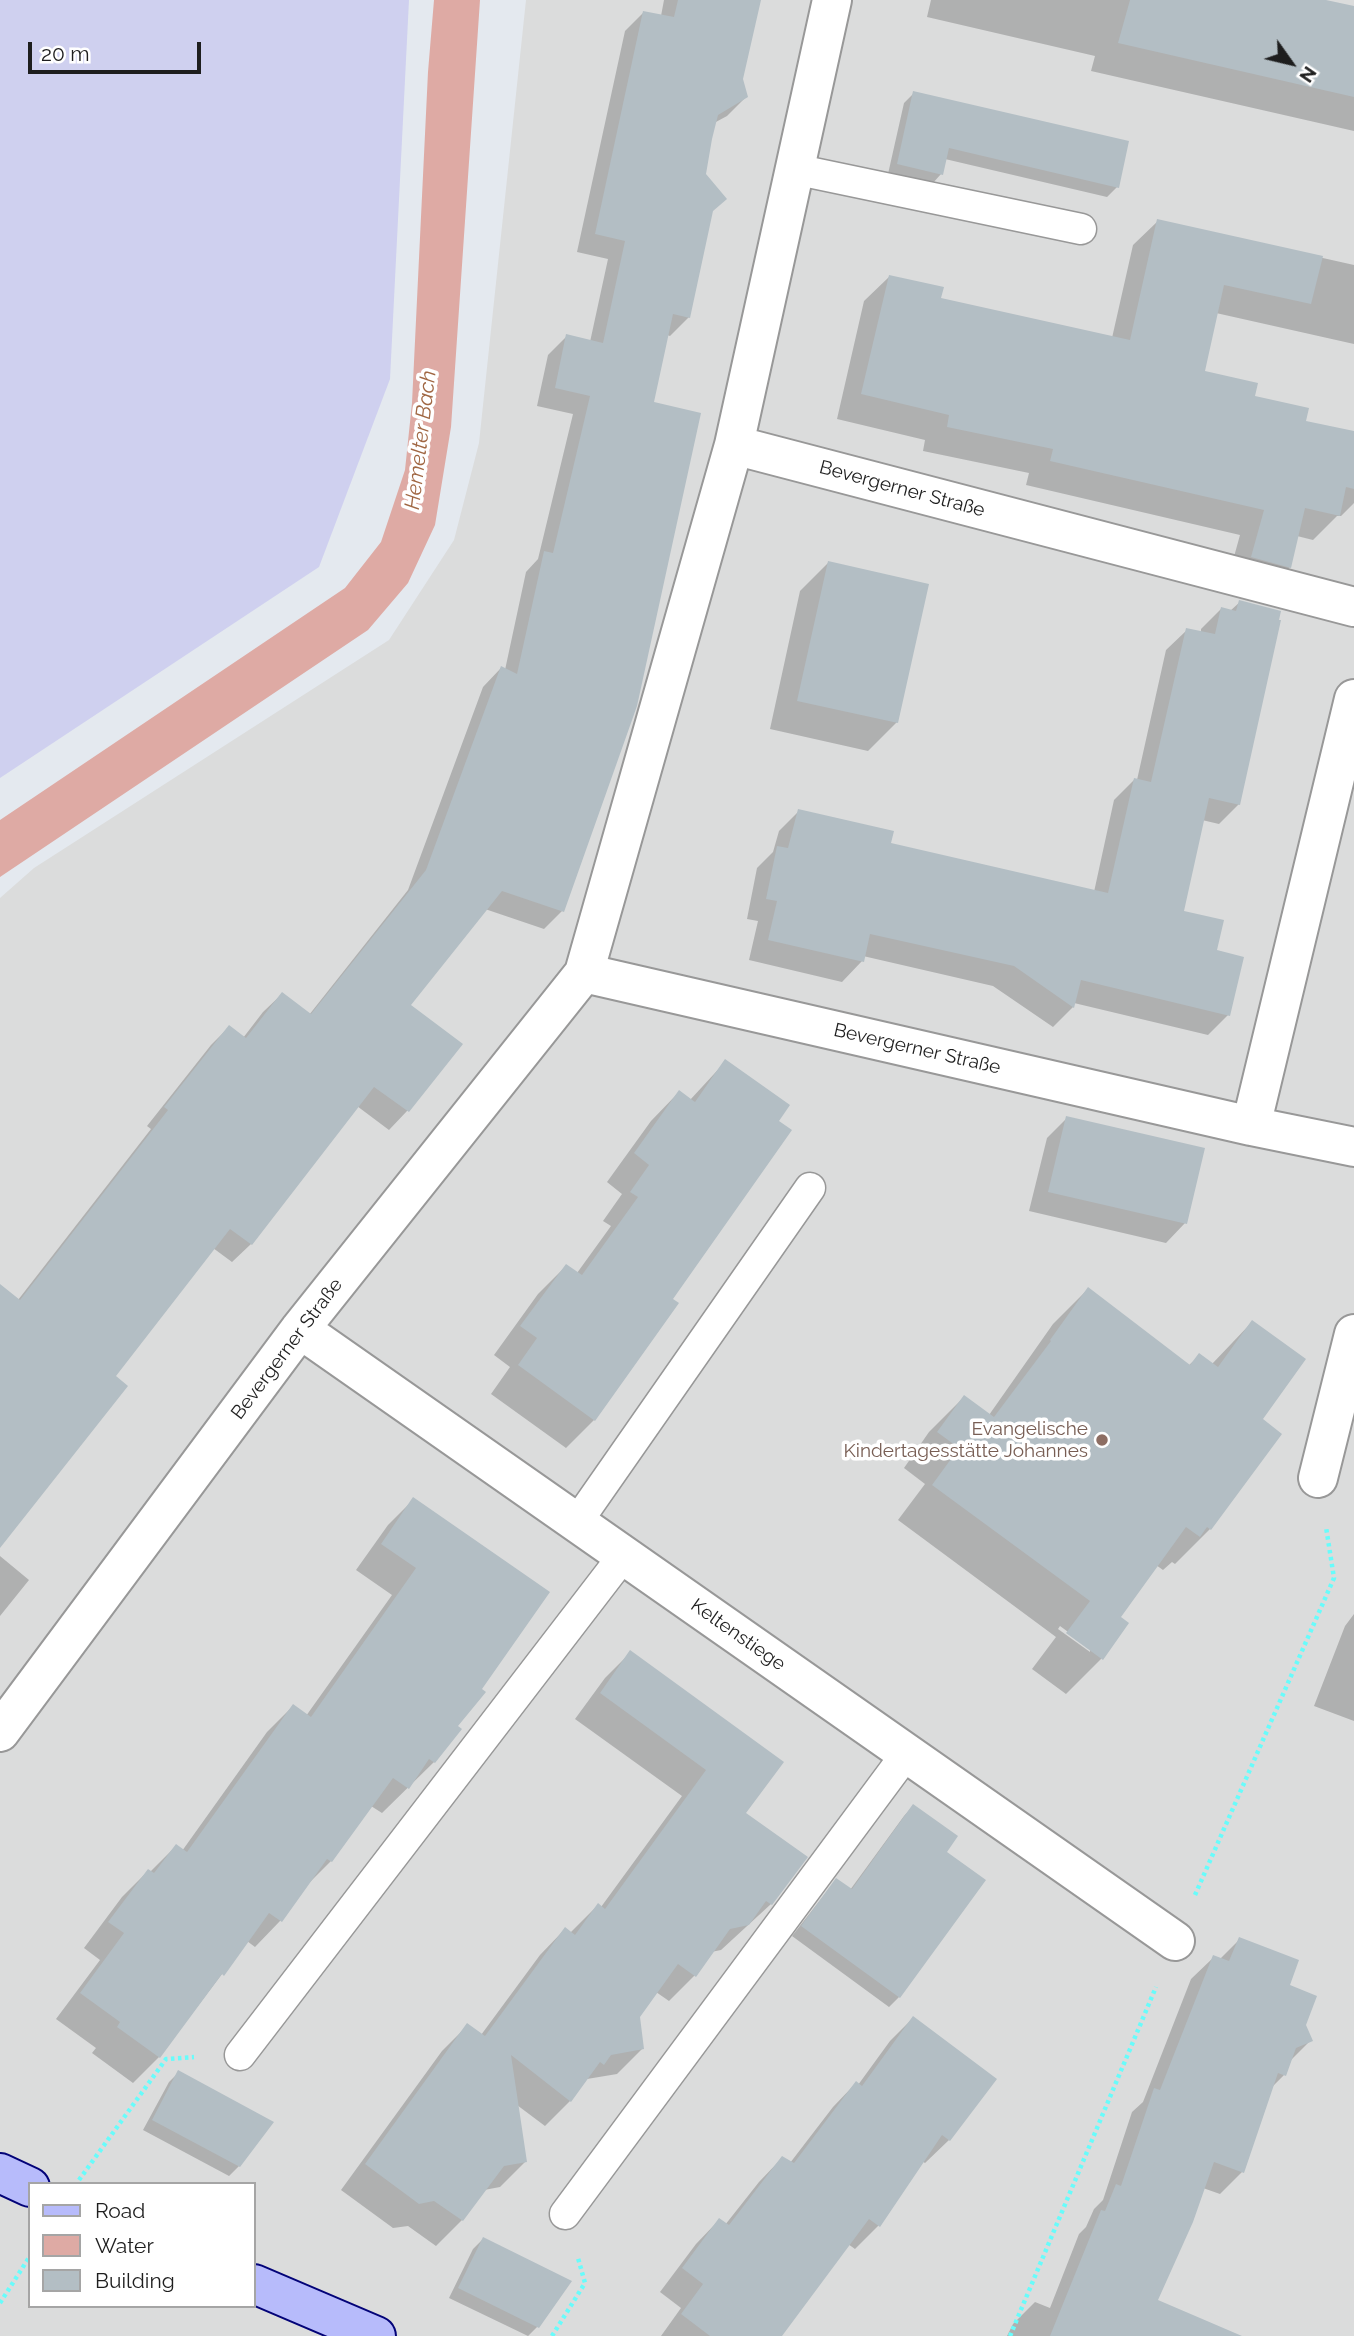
<!DOCTYPE html>
<meta charset="utf-8">
<style>
body{margin:0}
#map{position:relative;width:1354px;height:2336px;overflow:hidden;background:#e4e9ef;font-family:Raleway,sans-serif}
canvas{display:block}
.legend{position:absolute;left:28px;top:2182px;width:228px;height:126px;box-sizing:border-box;background:#fff;border:2px solid #a5a5a5;margin:0;padding:9px 12px;list-style:none;font-size:21px;color:#1e1e1e}
.legend li{display:flex;align-items:center;gap:14px;height:35px}
.legend b{width:35px;border:2px solid #a5a5a5}
.north{position:absolute;left:1256px;top:28px;width:70px;height:70px;-webkit-text-stroke:5px #fff;paint-order:stroke;rotate:124deg;font-size:19px;font-weight:700;line-height:28px;text-align:center;color:#1e1e1e}
.north::after{content:'';display:block;margin:auto;width:24px;height:32px;background:#1e1e1e;clip-path:polygon(50% 0,100% 100%,50% 72%,0 100%)}
.scale{position:absolute;left:28px;top:42px;width:173px;height:32px;box-sizing:border-box;border:4px solid #1e1e1e;border-top:0;padding-left:9px;font-size:21px;line-height:24px;white-space:nowrap;color:#1e1e1e;-webkit-text-stroke:5px #fff;paint-order:stroke}
</style>
<div id="map">
<canvas width="1354" height="2336"></canvas>
<ul class="legend">
<li><b style="height:9px;background:#b7bbfb"></b>Road</li>
<li><b style="height:19px;background:#deaaa4"></b>Water</li>
<li><b style="height:19px;background:#b3bec4"></b>Building</li>
</ul>
<div class="north">N</div>
<div class="scale">20 m</div>
</div>
<script>
const ctx = document.querySelector('canvas').getContext('2d');
ctx.lineJoin = 'round';
function paint(path, color) {
  ctx.fillStyle = color;
  ctx.fill(path, 'evenodd');
}
function poly(rows) {
  const path = new Path2D();
  for (const r of rows) {
    path.moveTo(r[0], r[1]);
    for (let i = 2; i < r.length; i += 2) path.lineTo(r[i], r[i + 1]);
  }
  return path;
}
function strokePath(path, color, width, dash) {
  ctx.strokeStyle = color;
  ctx.lineWidth = width;
  ctx.lineCap = dash ? 'butt' : 'round';
  ctx.setLineDash(dash || []);
  ctx.stroke(path);
}
function label(font, color, halo, rows, align = 'center') {
  ctx.font = font + ' Raleway,sans-serif';
  ctx.lineWidth = 7;
  ctx.setLineDash([]);
  ctx.textBaseline = 'middle';
  ctx.strokeStyle = halo;
  ctx.fillStyle = color;
  for (const [text, x, y, turn = 0] of rows) {
    ctx.save();
    ctx.translate(x, y);
    ctx.rotate((+turn || 0) * Math.PI / 180);
    ctx.textAlign = isNaN(turn) ? turn : align;
    if (halo) ctx.strokeText(text, 0, 0);
    ctx.fillText(text, 0, 0);
    ctx.restore();
  }
}
paint(poly([
 [526,0,1354,0,1354,2336,0,2336,0,898,34,868,389,640,454,540,479,443],
 [30,2184,254,2184,254,2306,30,2306]
]), '#dbdcdc');
paint(poly([
 [0,0,409,0,390,379,319,567,0,778]
]), '#cfd0ef');
paint(poly([
 [434,0,480,0,451,427,435,525,408,583,368,630,0,877,0,820,345,588,381,542,405,470,412,403,428,72]
]), '#deaaa4');
paint(poly([
 [664,0,759,0,741,79,746,97,727,116,714,123,704,174,711,213,689,317,670,336,667,335,652,403,562,911,544,929,485,909,409,1005,460,1044,407,1111,389,1130,357,1106,251,1244,232,1262,213,1248,113,1376,0,1545,0,1307,18,1300,151,1129,147,1126,211,1045,229,1027,243,1038,263,1012,282,994,309,1015,408,890,483,687,501,668,505,670,526,572,538,559,573,414,537,406,548,355,567,336,590,342,608,259,577,252,625,31,643,13,661,16],
 [931,0,1319,0,1354,8,1354,131,1091,71,1095,56,927,17],
 [914,93,1117,187,1107,197,945,159,941,174,932,184,888,174,904,103],
 [1158,221,1354,265,1354,344,1216,313,1203,372,1304,422,1354,433,1354,503,1341,516,1337,516,1313,540,1297,536,1290,567,1265,592,1227,582,1240,535,1026,485,1029,473,923,451,925,440,837,419,864,301,889,277,939,299,1112,338,1133,245],
 [828,563,897,722,868,751,770,729,800,591],
 [1240,602,1239,804,1219,824,1202,820,1182,913,1215,952,1228,1015,1208,1035,1074,1003,1073,1007,1053,1027,993,986,863,956,862,961,842,982,749,960,758,921,747,919,757,868,773,852,779,831,799,811,889,845,1094,892,1114,800,1134,780,1137,780,1166,650,1187,630,1201,633,1201,629,1221,609,1230,611],
 [726,1061,670,1299,594,1420,566,1448,491,1394,510,1367,494,1355,538,1294,566,1266,577,1273,611,1226,603,1221,622,1194,607,1182,651,1121,679,1092,690,1100],
 [1067,1118,1185,1223,1166,1243,1029,1211,1047,1138],
 [1088,1289,1188,1366,1199,1356,1212,1364,1252,1322,1260,1420,1210,1529,1175,1564,1172,1562,1163,1570,1156,1565,1118,1618,1101,1659,1066,1694,1032,1669,1056,1637,898,1520,925,1484,904,1468,929,1432,964,1397,989,1415,1053,1324],
 [1060,1626,1090,1648,1090,1652,1058,1629],
 [414,1499,456,1726,434,1762,382,1813,371,1806,331,1861,305,1887,280,1921,255,1947,247,1941,159,2057,133,2083,92,2053,96,2048,56,2019,100,1960,84,1948,122,1897,148,1871,150,1872,176,1846,182,1851,267,1732,293,1706,306,1716,392,1595,356,1570,388,1525],
 [0,1556,29,1580,0,1616],
 [1354,1614,1354,1721,1314,1706,1345,1626],
 [630,1653,744,1813,805,1858,771,1904,721,1950,711,1952,694,1976,669,2001,656,1992,638,2017,642,2049,617,2074,587,2079,570,2101,545,2126,517,2105,525,2162,500,2187,484,2190,462,2220,436,2246,408,2226,393,2228,341,2190,442,2051,467,2026,481,2035,540,1955,565,1929,570,1933,598,1905,601,1907,682,1796,575,1719,605,1678],
 [913,1806,945,1853,899,1997,889,2007,792,1936,836,1880,850,1890,904,1816],
 [1240,1939,1288,1986,1311,2040,1289,2062,1284,2075,1271,2088,1242,2172,1220,2194,1203,2188,1156,2301,1160,2336,1007,2336,1013,2324,1035,2302,1050,2308,1079,2234,1086,2227,1094,2209,1103,2200,1132,2112,1143,2102,1191,1979,1214,1957,1220,1959],
 [913,2018,949,2140,925,2163,922,2161,878,2226,855,2249,848,2244,780,2336,661,2336,681,2308,660,2292,696,2244,719,2220,725,2225,759,2182,782,2158,790,2163,833,2107,856,2083,858,2085,890,2041],
 [179,2072,239,2166,229,2176,143,2130,169,2082],
 [483,2239,538,2326,528,2336,449,2298,473,2249]
]), '#0003');
paint(poly([
 [678,0,761,0,743,79,748,97,718,115,712,139,706,174,727,199,713,211,690,318,673,314,654,402,701,413,637,706,564,912,502,891,411,1005,463,1044,409,1112,374,1087,252,1245,230,1229,116,1376,128,1386,0,1548,0,1284,20,1300,168,1110,164,1107,229,1025,246,1038,282,992,311,1014,426,870,501,666,517,674,544,551,553,553,590,396,555,388,566,334,603,343,625,241,595,234,643,11,674,17],
 [1130,0,1326,0,1354,6,1354,97,1118,43],
 [913,91,1129,141,1119,188,949,148,943,175,897,164],
 [1157,219,1323,256,1311,304,1224,285,1205,371,1258,383,1255,396,1309,408,1306,421,1354,431,1354,489,1346,487,1340,516,1305,508,1291,568,1251,557,1264,510,1050,461,1053,449,947,427,949,415,861,394,889,275,944,287,941,298,1130,340],
 [828,561,929,584,898,723,797,701],
 [1239,600,1281,611,1279,620,1281,620,1240,805,1209,798,1184,911,1224,920,1217,950,1244,957,1230,1016,1081,980,1074,1008,1014,966,870,934,864,962,768,940,777,901,766,899,777,846,788,848,798,809,894,831,891,843,1108,893,1134,778,1151,782,1186,628,1215,634,1221,607,1236,611],
 [725,1059,790,1105,779,1121,792,1130,673,1299,679,1303,595,1421,518,1365,537,1338,520,1326,566,1264,582,1275,638,1197,630,1192,649,1165,634,1153,679,1090,695,1102],
 [1066,1116,1205,1148,1187,1224,1048,1192],
 [1088,1287,1190,1365,1199,1353,1218,1367,1252,1320,1306,1359,1263,1419,1282,1434,1211,1530,1207,1527,1200,1537,1186,1527,1121,1617,1129,1623,1103,1660,1066,1633,1090,1601,932,1485,959,1448,937,1432,964,1395,994,1417,1051,1341,1050,1340],
 [413,1497,550,1592,482,1689,486,1692,458,1726,462,1729,435,1763,429,1759,409,1789,393,1778,332,1862,327,1859,282,1922,269,1913,224,1976,222,1974,160,2058,117,2027,120,2022,80,1993,124,1933,108,1922,148,1869,154,1873,176,1844,187,1852,293,1704,311,1717,416,1568,381,1544],
 [630,1650,784,1762,746,1813,808,1857,772,1905,766,1901,749,1925,730,1929,696,1977,678,1964,640,2017,644,2049,611,2055,604,2065,600,2062,571,2102,511,2055,527,2162,504,2166,463,2221,434,2201,419,2204,365,2164,467,2023,485,2036,565,1927,575,1935,598,1903,605,1909,706,1770,600,1693],
 [913,1804,958,1836,947,1852,986,1880,900,1998,801,1926,836,1878,852,1889],
 [1239,1937,1299,1960,1290,1985,1317,1996,1306,2025,1313,2041,1296,2048,1286,2076,1278,2073,1244,2173,1214,2162,1193,2222,1158,2300,1242,2336,1050,2336,1101,2210,1105,2211,1116,2184,1121,2186,1154,2088,1160,2090,1213,1955,1229,1961],
 [913,2016,997,2079,950,2141,942,2135,880,2227,869,2219,782,2336,710,2336,681,2314,703,2284,682,2268,719,2218,729,2225,782,2156,794,2163,856,2081,862,2086],
 [178,2070,274,2122,240,2167,152,2120],
 [483,2237,572,2281,539,2328,458,2288]
]), '#b3bec4');
const lane = poly([
 [794,169,1081,229],
 [577,1522,810,1188],
 [240,2055,624,1555],
 [565,2214,907,1753]
]);
const street = poly([
 [734,445,1354,607],
 [584,973,1251,1126,1354,699],
 [1251,1126,1354,1147],
 [300,1329,1175,1941],
 [1318,1478,1354,1334],
 [0,1732,300,1329,584,973,734,445,832,0]
]);
const secondary = poly([
 [0,2173,30,2187],
 [254,2284,376,2336]
]);
strokePath(lane, '#989898', 33);
strokePath(street, '#989898', 42);
strokePath(secondary, '#030378', 42);
strokePath(poly([
 [1195,1895,1334,1578,1326,1527],
 [79,2180,166,2059,194,2057],
 [0,2303,30,2256],
 [552,2336,585,2283,578,2258],
 [1010,2336,1156,1987]
]), '#68fcfb', 4.5, [3.5, 3.5]);
strokePath(lane, '#fff', 30);
strokePath(street, '#fff', 38);
strokePath(secondary, '#b7bbfb', 38);
for (const [x, y, r, color] of [
 [1102,1440,7,"#8d6e63"]
]) {
  const dot = new Path2D();
  dot.arc(x, y, r, 0, 2 * Math.PI);
  ctx.fillStyle = color;
  ctx.fill(dot);
  strokePath(dot, '#fff', 2.5);
}
label('19px', '#1e1e1e', '#fff', [
 ["Bevergerner Straße",902,489,15],
 ["Bevergerner Straße",917,1049,13],
 ["Bevergerner Straße",287,1349,-53],
 ["Keltenstiege",738,1635,35]
]);
label('19px', '#785e54', '#fff', [
 ["Evangelische",1088,1429],
 ["Kindertagesstätte Johannes",1088,1451]
], 'right');
label('italic 21px', '#a06743', '#fff', [
 ["Hemelter Bach",421,440,-83]
]);
</script>
